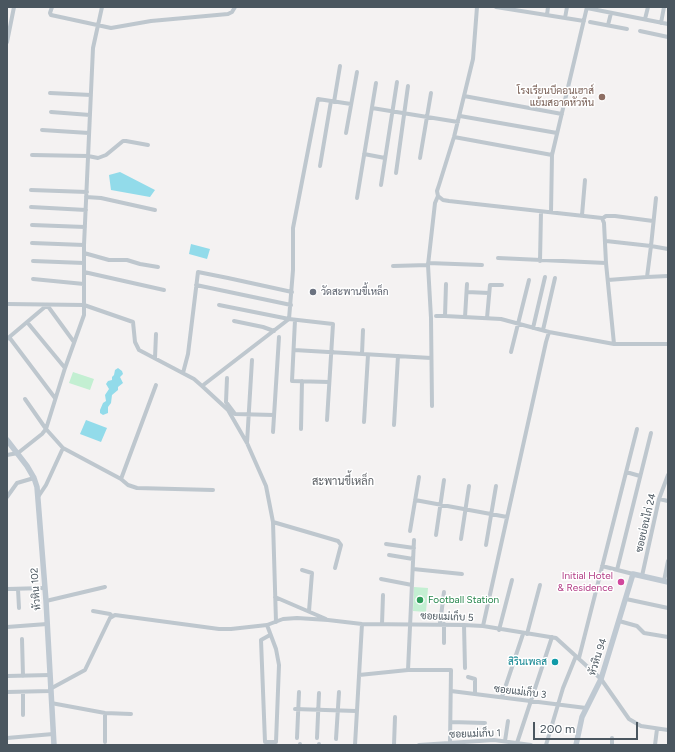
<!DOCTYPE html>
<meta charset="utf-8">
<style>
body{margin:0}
#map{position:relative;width:675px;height:752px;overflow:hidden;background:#f4f2f2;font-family:Figtree,sans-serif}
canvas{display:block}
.frame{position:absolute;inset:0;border:8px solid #4a565f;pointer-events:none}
.scale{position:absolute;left:533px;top:722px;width:105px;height:18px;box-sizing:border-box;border:2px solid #4a565f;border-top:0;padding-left:5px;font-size:12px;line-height:14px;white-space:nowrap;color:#4a565f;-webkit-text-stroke:3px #fff;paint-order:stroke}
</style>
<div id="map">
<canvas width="675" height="752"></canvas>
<div class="frame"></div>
<div class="scale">200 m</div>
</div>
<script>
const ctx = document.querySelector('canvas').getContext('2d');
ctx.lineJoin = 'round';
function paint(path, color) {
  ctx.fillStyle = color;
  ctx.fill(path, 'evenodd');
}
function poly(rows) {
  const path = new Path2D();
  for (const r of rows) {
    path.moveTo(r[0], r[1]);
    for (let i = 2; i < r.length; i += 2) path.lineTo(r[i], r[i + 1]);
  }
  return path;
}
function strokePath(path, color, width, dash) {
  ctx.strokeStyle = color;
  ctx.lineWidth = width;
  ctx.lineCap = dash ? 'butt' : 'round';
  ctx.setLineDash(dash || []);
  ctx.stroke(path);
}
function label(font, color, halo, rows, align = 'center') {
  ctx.font = font + ' Figtree,Sarabun,sans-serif';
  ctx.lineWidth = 3;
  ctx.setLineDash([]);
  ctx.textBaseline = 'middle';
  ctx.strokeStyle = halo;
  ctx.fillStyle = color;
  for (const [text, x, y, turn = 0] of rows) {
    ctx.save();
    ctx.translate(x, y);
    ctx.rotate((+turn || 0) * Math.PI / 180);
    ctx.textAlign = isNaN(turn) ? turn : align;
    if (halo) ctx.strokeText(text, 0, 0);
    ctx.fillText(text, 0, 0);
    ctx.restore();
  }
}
paint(poly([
 [73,372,94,379,90,390,69,383],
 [414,587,428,588,426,612,413,611]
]), '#c3efd2');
paint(poly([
 [120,172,155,190,150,197,111,190,109,175],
 [191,244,210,249,207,259,189,254],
 [118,368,122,371,123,374,120,377,123,383,118,387,118,390,112,395,111,403,108,407,108,413,103,415,100,413,100,410,103,403,106,401,105,395,109,389,106,384,108,381,112,380,112,377,114,375,115,370],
 [86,420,107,428,101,442,80,434]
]), '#92dbea');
strokePath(poly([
 [52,7,50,13,51,15,111,28,151,21,228,14,232,12,235,7],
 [477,7,473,59,454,137,439,185,437,191,438,196,443,200,449,201,602,218,604,223,606,263,614,344,668,344],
 [496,7,584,21],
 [587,8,668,24],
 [547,15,548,7],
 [565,18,567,7],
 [645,19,648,7],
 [590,22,627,29],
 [661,23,664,7],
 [608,25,611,13],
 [640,31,668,37],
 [7,42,14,7],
 [50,93,91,95],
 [464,96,562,114],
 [334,102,340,66],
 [372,108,458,122],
 [51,112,90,115],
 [460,116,557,133],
 [42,130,89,133],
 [346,133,357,72],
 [454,137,552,155],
 [364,154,385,158],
 [32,155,88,156,98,158,106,155,123,141,126,141,148,145],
 [420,158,431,93],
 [320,166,331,101],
 [396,173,408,86],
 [381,185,397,82],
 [31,190,87,192],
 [86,197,101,198,155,210],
 [357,198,376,83],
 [656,198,651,246,668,249],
 [31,207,86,210],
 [551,212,552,155,587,7],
 [582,215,585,180],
 [603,218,606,216,615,216,653,221],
 [32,225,85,227],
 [606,241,651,246,647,277,608,280],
 [32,243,84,245],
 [84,253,109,260,127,260,140,264,158,267],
 [498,258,606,263],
 [33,261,84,263],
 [540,261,541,212],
 [428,263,482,265],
 [393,266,428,265],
 [84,272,164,290],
 [647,277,668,276],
 [33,279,84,284],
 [446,284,445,316,501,319,549,332,614,344],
 [196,285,291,305],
 [467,292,489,293],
 [7,304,84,305,133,322,135,342,139,350,194,379,202,386,289,319,293,270,293,228,318,99,351,104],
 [47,305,74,342],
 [219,305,289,319,333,324,327,420],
 [436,316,445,316],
 [465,317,467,284],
 [487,318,490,285,502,285],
 [295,320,292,381,329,382],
 [234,321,263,327,274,331],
 [27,322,65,368],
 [533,328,545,277],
 [543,330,555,278],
 [9,337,55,398],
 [7,339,46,306],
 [294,350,431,358],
 [511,352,529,280],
 [362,354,363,330],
 [155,358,156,334],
 [183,373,188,354,198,272,228,278,292,292],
 [227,378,226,402,235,414,274,415],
 [202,386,228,410,247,443,266,486,273,522,276,622],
 [25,399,46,429,63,448,121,479,156,385],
 [432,406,431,318,428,265,435,203,438,196],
 [364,422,368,355],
 [394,425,398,356],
 [301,429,302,381],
 [273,432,279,337],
 [247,443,252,360],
 [7,455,18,453,42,434,46,429,65,368,84,315,84,245,93,48,102,7],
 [626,472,640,476],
 [121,479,128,485,137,488,213,490],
 [7,497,17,483,34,478],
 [38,497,46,485,63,448],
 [659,499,668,501],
 [415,500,507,517],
 [273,522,338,541,341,545,335,568],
 [410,531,419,477],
 [436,535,444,480],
 [461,539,469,486],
 [414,540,408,670,451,670,450,743],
 [386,544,414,548],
 [486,545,496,486],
 [389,555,413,559],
 [602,566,633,574],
 [413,569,462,574],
 [302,570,312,573,309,611],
 [617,570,651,433],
 [642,576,659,499,668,475],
 [381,579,412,585],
 [664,581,668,561],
 [7,589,45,588],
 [18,589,19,608],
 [275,597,326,619],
 [626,599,668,608],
 [46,601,105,587],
 [93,611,110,614,112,616],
 [619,621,637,626,644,633,668,637],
 [382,624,383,595],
 [440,624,444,592],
 [444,624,444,643],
 [267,625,276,649,279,665,276,742,265,742,261,640,270,635],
 [464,625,465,668],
 [483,626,546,342,549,332],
 [7,627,47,624],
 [499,630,512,580],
 [527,634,540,585],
 [22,639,23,676],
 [579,658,637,429],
 [359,675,408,670],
 [7,676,50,675],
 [468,677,475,679,475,694],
 [50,689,85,670,110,618,115,615,219,629,231,629,267,625,283,619,297,618,328,620,362,624,464,625,483,626,556,638,601,679,629,719,641,726,668,730],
 [451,691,586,708],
 [7,692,50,691],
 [23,692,23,715],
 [502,697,523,634],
 [51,703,105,713,131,714],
 [295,709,356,711],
 [451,722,485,723],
 [7,738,53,734],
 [297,738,299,692],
 [317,738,319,693],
 [336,739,339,692],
 [505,741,508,721],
 [105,742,105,713],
 [517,743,552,637],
 [300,745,300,744],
 [319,745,319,744],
 [355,745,362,624],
 [394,745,395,717],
 [419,745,494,740,531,745],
 [546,745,563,688,576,656],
 [612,745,612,738],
 [655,745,657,729]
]), '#bec7ce', 4);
strokePath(poly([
 [7,440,27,466,34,478,37,487,46,601,54,745],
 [576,745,582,717,601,679,633,574,668,582]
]), '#bfc9d2', 5.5);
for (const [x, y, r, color] of [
 [602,97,4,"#8d6e63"],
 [313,292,4,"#6b7280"],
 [621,582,4,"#d1479c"],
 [420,600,4,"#2e9e5b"],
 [555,662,4,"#0f9aa8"]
]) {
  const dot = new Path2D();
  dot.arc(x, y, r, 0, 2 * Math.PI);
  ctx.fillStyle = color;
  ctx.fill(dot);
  strokePath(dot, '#fff', 1.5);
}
label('10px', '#785e54', '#fff', [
 ["โรงเรียนบีคอนเฮาส์",594,91],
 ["แย้มสอาดหัวหิน",594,103]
], 'right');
label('10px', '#5b616d', '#fff', [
 ["วัดสะพานขี้เหล็ก",321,292]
], 'left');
label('10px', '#4a565f', '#fff', [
 ["ซอยบ่อนไก่ 24",646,523,-77],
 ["หัวหิน 102",36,589,-94],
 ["ซอยแม่เก็บ 5",447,617,2],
 ["หัวหิน 94",598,657,-72],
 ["ซอยแม่เก็บ 3",520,692,7],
 ["ซอยแม่เก็บ 1",475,734,-2]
]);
label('10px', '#b23c85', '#fff', [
 ["Initial Hotel",613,576],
 ["& Residence",613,588]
], 'right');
label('10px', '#27864d', '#fff', [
 ["Football Station",428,600]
], 'left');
label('10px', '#0d838f', '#fff', [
 ["สิรินเพลส",547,662]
], 'right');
label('11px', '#5e6267', '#fff', [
 ["สะพานขี้เหล็ก",343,482]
]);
</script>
